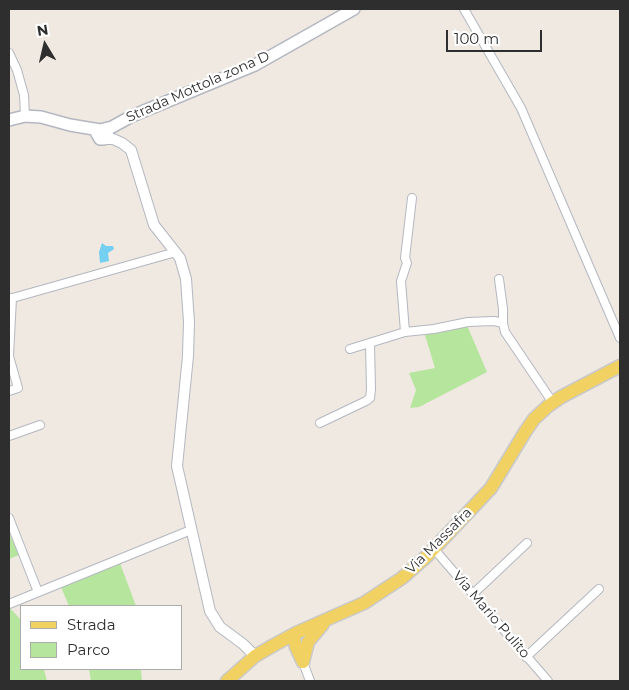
<!DOCTYPE html>
<style>
body{margin:0}
#map{position:relative;width:629px;height:690px;overflow:hidden;background:#efe9e1;font-family:Montserrat,sans-serif}
canvas{display:block}
.frame{position:absolute;inset:0;border:10px solid #2e2e2e;pointer-events:none}
.legend{position:absolute;left:20px;top:605px;width:162px;height:65px;box-sizing:border-box;background:#fff;border:1px solid #ababab;margin:0;padding:6px 9px;list-style:none;font-size:15px;color:#2e2e2e}
.legend li{display:flex;align-items:center;gap:10px;height:25px}
.legend b{width:25px;border:1px solid #ababab}
.north{position:absolute;left:20px;top:20px;width:50px;height:50px;-webkit-text-stroke:4px #fff;paint-order:stroke;rotate:351deg;font-size:14px;font-weight:700;line-height:20px;text-align:center;color:#2e2e2e}
.north::after{content:'';display:block;margin:auto;width:18px;height:22px;background:#2e2e2e;clip-path:polygon(50% 0,100% 100%,50% 72%,0 100%)}
.scale{position:absolute;left:446px;top:30px;width:96px;height:22px;box-sizing:border-box;border:2px solid #2e2e2e;border-top:0;padding-left:6px;font-size:15px;line-height:18px;white-space:nowrap;color:#2e2e2e;-webkit-text-stroke:4px #fff;paint-order:stroke}
</style>
<div id="map">
<canvas width="629" height="690"></canvas>
<div class="frame"></div>
<ul class="legend">
<li><b style="height:6px;background:#f2d163"></b>Strada</li>
<li><b style="height:14px;background:#b6e59e"></b>Parco</li>
</ul>
<div class="north">N</div>
<div class="scale">100 m</div>
</div>
<script>
const ctx = document.querySelector('canvas').getContext('2d');
ctx.lineJoin = 'round';
function paint(path, color) {
  ctx.fillStyle = color;
  ctx.fill(path, 'evenodd');
}
function poly(rows) {
  const path = new Path2D();
  for (const r of rows) {
    path.moveTo(r[0], r[1]);
    for (let i = 2; i < r.length; i += 2) path.lineTo(r[i], r[i + 1]);
  }
  return path;
}
function strokePath(path, color, width, dash) {
  ctx.strokeStyle = color;
  ctx.lineWidth = width;
  ctx.lineCap = dash ? 'butt' : 'round';
  ctx.setLineDash(dash || []);
  ctx.stroke(path);
}
function label(font, color, halo, rows, align = 'center') {
  ctx.font = font + ' Montserrat,sans-serif';
  ctx.lineWidth = 4.5;
  ctx.setLineDash([]);
  ctx.textBaseline = 'middle';
  ctx.strokeStyle = halo;
  ctx.fillStyle = color;
  for (const [text, x, y, turn = 0] of rows) {
    ctx.save();
    ctx.translate(x, y);
    ctx.rotate((+turn || 0) * Math.PI / 180);
    ctx.textAlign = isNaN(turn) ? turn : align;
    if (halo) ctx.strokeText(text, 0, 0);
    ctx.fillText(text, 0, 0);
    ctx.restore();
  }
}
paint(poly([
 [466,323,487,372,419,407,410,408,416,390,409,373,435,368,424,332],
 [9,533,19,555,9,559],
 [120,563,136,606,69,606,61,587],
 [10,608,21,620,21,669,44,669,47,681,9,681,9,609],
 [89,669,141,669,142,681,91,681]
]), '#b6e59e');
paint(poly([
 [102,243,106,246,113,246,114,249,108,253,109,261,100,263,99,252]
]), '#75cff0');
const minor = poly([
 [464,9,521,108,620,338],
 [9,53,17,70,24,95,25,116],
 [499,279,503,309,503,323,505,332,553,403],
 [9,299,176,252],
 [405,332,401,281,407,263,405,258,412,198],
 [350,349,405,332,434,329,468,322,494,321,503,323],
 [9,391,18,388,9,356,12,298],
 [320,423,366,401,370,398,371,389,370,344],
 [9,436,40,425],
 [9,518,38,592],
 [434,549,548,681],
 [473,594,527,543],
 [9,604,191,530],
 [526,657,599,589],
 [303,662,310,681]
]);
const tertiary = poly([
 [105,139,113,139,122,143,131,150,154,225,180,258,186,279,189,322,188,356,177,466,210,611,220,627,243,644,255,656]
]);
const secondary = poly([
 [9,120,25,116,41,117,70,125,100,130],
 [105,129,107,132,108,136,104,139,100,139,97,134,100,130,112,127,132,116,255,65,354,9]
]);
const primary = poly([
 [296,633,294,638,296,647,303,662],
 [303,662,308,642,323,624],
 [227,681,255,656,274,645,296,633,364,603,402,578,427,556,491,488,525,432,534,419,548,406,561,397,620,366]
]);
strokePath(minor, '#b4b7c1', 10);
strokePath(tertiary, '#b4b7c1', 12);
strokePath(secondary, '#b4b7c1', 14);
strokePath(primary, '#c9c9c9', 15);
strokePath(minor, '#fff', 8);
strokePath(tertiary, '#fff', 10);
strokePath(secondary, '#fff', 11);
strokePath(primary, '#f2d163', 12);
label('14px', '#2e2e2e', '#fff', [
 ["Strada Mottola zona D",198,87,-24],
 ["Via Massafra",439,541,-45],
 ["Via Mario Pulito",491,615,49]
]);
</script>
